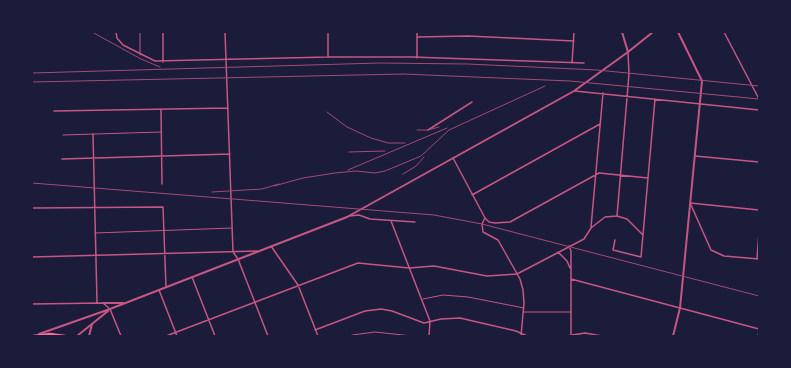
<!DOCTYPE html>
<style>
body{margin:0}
#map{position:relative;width:791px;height:368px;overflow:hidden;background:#1b1b3a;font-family:"Archivo Narrow",sans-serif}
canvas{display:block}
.frame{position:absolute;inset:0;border:33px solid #1b1b3a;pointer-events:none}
</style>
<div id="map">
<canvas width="791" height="368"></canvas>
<div class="frame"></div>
</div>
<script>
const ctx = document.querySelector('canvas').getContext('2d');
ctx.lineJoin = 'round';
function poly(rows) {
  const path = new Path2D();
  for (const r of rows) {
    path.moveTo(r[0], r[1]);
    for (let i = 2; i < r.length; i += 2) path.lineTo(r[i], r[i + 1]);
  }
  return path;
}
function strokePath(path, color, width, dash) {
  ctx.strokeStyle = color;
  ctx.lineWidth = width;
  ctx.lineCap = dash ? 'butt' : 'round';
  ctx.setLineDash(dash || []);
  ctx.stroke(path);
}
strokePath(poly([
 [140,32,140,55],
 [63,135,161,132],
 [95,233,232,228],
 [423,299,443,295,468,297,524,308],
 [524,312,571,312],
 [352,335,375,332,412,336]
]), '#c65784', 1);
strokePath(poly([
 [116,32,117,38,123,45,155,61,328,57,412,57,584,63],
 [163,32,163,62],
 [225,32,233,252,238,259,268,336],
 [328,32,328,57],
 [724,32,759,99],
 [417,37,468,36,574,41],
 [417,58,417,32],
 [572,63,574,32],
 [575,91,759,110],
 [161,109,162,184],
 [54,111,228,108],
 [428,130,472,102],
 [93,134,97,302],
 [695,156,759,162],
 [453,158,485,218,482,224,483,232,498,240,520,279,523,290,524,303,521,336],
 [62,159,230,154],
 [472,195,600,124],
 [690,203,759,210],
 [691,205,711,250,724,256,759,259],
 [32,208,163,207,166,287],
 [349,216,359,215,370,219,415,222],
 [617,216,629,74,628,52],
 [485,218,489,222,495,223,510,222,599,173,648,178],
 [391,221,430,321,429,336],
 [591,227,603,93],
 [615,240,613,250,641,257,655,99],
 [271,246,298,285,318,336],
 [569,246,571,251,571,334],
 [558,252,567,261,570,268],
 [32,257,257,251],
 [757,259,759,232],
 [192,277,215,336],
 [571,279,759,329],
 [159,290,177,336],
 [32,304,103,303,110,309,121,336],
 [315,330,365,311,381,309,392,311,424,323,441,319,460,318,516,331,527,336],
 [166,336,358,263,409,268,434,266,487,276,517,274,584,239,591,228,605,217,617,216,627,219,643,235],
 [566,336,585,333,602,336],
 [758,336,759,331]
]), '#c65784', 1.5);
strokePath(poly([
 [622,32,628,52],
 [103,303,125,303],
 [39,334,110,309,347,217,574,91,628,52,653,32],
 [77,336,108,311],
 [89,336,92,324],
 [673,336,680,308,702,81,678,32]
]), '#c65784', 2);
strokePath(poly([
 [33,336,50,334,65,336]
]), '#ff6b9d', 2.5);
strokePath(poly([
 [92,32,141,59,160,67],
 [32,73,379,63,468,64,597,70,759,86],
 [32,82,403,74,570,81,759,99],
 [327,112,347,127,371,138,388,143,405,143],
 [417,130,428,130,439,127],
 [349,152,385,151],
 [348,170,447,128],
 [403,174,416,166,424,157],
 [32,183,434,215,482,224,759,296],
 [274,186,303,178,335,173,356,171,375,173,385,171,421,156,449,130,545,86],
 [212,192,262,189,279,184]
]), '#a44b75', 1);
</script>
